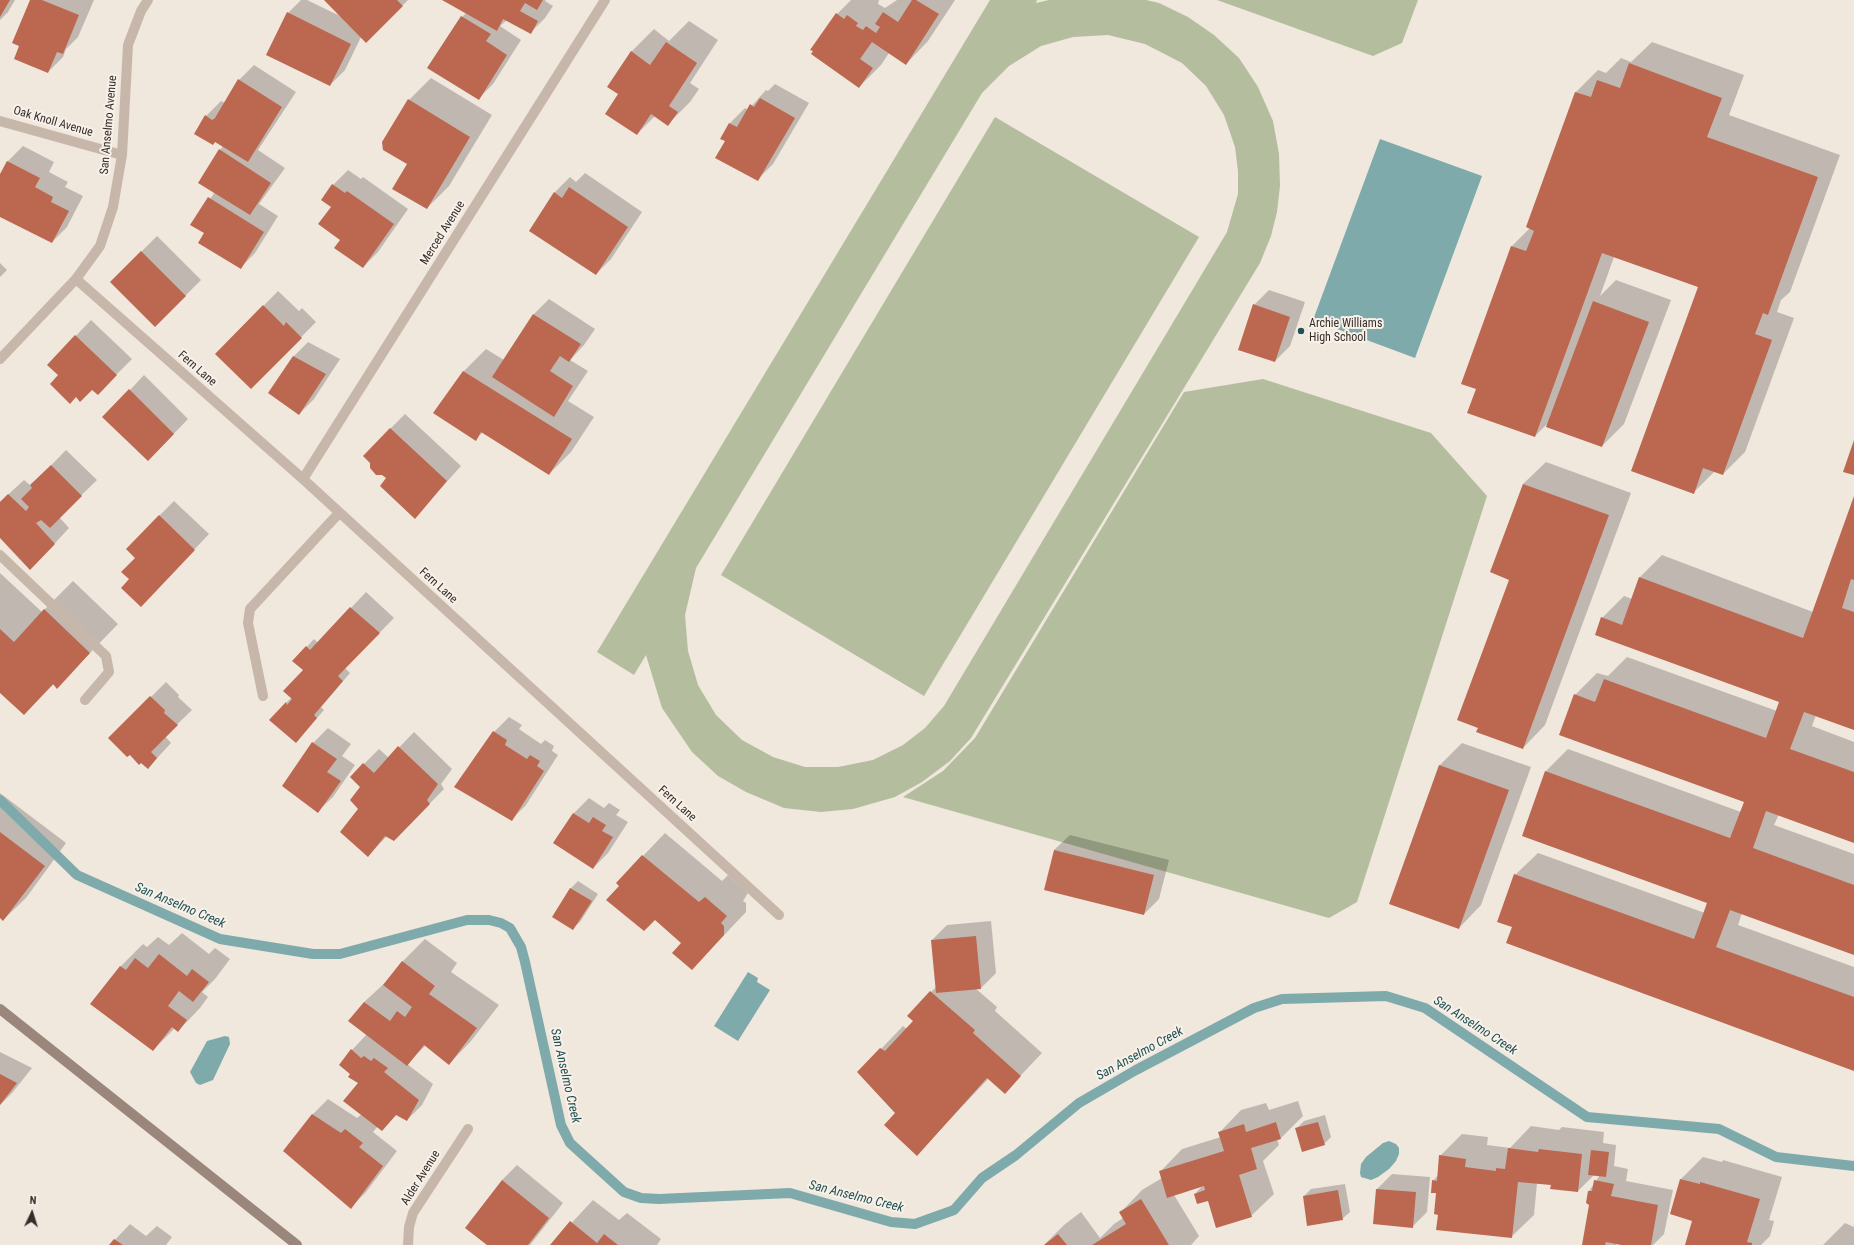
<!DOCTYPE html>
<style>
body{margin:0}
#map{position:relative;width:1854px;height:1245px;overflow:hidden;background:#f0e7dd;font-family:"Roboto Condensed",sans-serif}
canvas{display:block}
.north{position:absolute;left:12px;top:1193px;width:40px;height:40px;-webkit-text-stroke:3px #f8f1e9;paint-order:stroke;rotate:4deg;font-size:11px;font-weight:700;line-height:16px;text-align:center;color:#352d29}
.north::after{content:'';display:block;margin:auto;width:14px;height:18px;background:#352d29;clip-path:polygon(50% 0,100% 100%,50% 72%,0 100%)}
</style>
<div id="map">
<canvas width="1854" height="1245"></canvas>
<div class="north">N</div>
</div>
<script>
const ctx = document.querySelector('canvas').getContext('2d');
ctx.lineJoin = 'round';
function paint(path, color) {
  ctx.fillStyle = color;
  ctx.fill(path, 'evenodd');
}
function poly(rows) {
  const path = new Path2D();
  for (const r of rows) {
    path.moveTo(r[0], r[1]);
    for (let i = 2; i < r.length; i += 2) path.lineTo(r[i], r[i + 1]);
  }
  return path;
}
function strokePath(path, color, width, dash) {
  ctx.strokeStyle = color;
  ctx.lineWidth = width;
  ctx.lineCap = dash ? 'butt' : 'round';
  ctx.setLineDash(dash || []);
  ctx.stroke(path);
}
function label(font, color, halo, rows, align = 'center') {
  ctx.font = font + ' "Roboto Condensed",sans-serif';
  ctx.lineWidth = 4;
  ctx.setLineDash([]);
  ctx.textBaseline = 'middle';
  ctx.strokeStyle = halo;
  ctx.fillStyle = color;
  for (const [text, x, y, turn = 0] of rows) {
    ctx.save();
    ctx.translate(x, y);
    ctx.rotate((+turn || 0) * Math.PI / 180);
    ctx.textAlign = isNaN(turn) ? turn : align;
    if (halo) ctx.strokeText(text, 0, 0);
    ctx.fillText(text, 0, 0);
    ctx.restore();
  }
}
paint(poly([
 [990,0,1037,0,1036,3,1049,0,1146,0,1159,3,1188,17,1214,35,1239,58,1258,87,1273,121,1279,154,1280,186,1277,212,1271,236,1260,263,971,738,950,761,922,782,895,797,853,809,821,812,784,808,746,792,718,776,692,752,662,708,646,655,634,675,597,652],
 [1108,35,1145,44,1182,63,1206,86,1224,115,1235,147,1238,171,1238,194,1227,232,944,706,925,728,903,745,873,760,838,767,805,767,773,757,742,740,716,715,698,685,688,651,685,615,696,568,982,93,1009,66,1041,46,1073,37],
 [1217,0,1418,0,1402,43,1373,56],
 [995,117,1199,237,924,696,721,575],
 [1263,379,1431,433,1487,496,1357,902,1329,918,903,797,943,771,975,738,1184,392]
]), '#b4be9e');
paint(poly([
 [1380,139,1482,176,1415,358,1313,320],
 [748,972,758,978,757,982,770,990,738,1041,714,1026],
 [225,1036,229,1037,230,1044,213,1080,200,1085,196,1083,190,1072,207,1041],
 [1389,1141,1396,1144,1399,1148,1399,1154,1396,1161,1389,1169,1378,1177,1371,1180,1361,1177,1360,1173,1361,1164,1366,1157,1383,1143]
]), '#7eaaab');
paint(poly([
 [0,0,15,0,8,12,0,20],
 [31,0,94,0,78,37,66,49,63,57,48,72,21,46],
 [301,0,307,0,340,16,326,0,408,0,366,42,361,37,345,70,330,85,288,13],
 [444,0,546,0,545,1,553,6,545,18,530,33,507,20,500,26,521,40,493,84,478,99,462,17,466,13],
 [851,0,879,0,878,4,885,8,897,0,955,0,928,41,906,64,889,53,881,65,859,87,837,14],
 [689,21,718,40,690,83,699,89,690,102,668,124,655,116,637,134,620,94,631,52,654,29,669,41],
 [1652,42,1744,75,1729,115,1840,155,1790,292,1781,300,1777,312,1794,318,1745,452,1723,474,1715,471,1693,493,1699,287,1614,257,1600,296,1616,280,1671,300,1624,424,1602,446,1549,422,1535,436,1477,389,1512,246,1530,228,1527,227,1576,92,1598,70,1606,73,1621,58,1631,62],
 [254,65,296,92,258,150,285,168,259,204,278,216,255,253,240,268,205,233,192,225,215,192,220,150,223,146,206,116,221,101,225,103,239,80],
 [431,78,492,115,449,186,427,208,408,164,409,100],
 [775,84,809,103,773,164,758,179,726,141,722,138,730,123,745,108,748,110,766,90,768,91],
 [23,146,54,162,49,172,68,182,65,187,83,196,67,227,52,242,0,216,0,176,8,161],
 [348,170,361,179,363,177,408,209,378,252,363,267,342,239,332,207,333,185],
 [585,173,642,212,611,259,596,274,530,230,555,192,570,177,576,182],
 [157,236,201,280,155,326,111,282],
 [0,263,7,270,0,277],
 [1269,290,1305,302,1290,346,1275,361,1254,305],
 [278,291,299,311,302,308,316,322,251,388,217,354],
 [549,299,595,329,584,345,570,360,588,371,568,401,594,417,571,452,549,474,483,432,476,439,435,413,464,371,486,349,504,360,534,314],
 [91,320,132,359,113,378,92,388,59,375,48,365],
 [308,342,340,359,314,399,299,414,293,357],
 [144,375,188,419,163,445,130,390],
 [405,414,461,466,415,517,387,478,390,429],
 [66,450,97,480,59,517,69,528,45,554,0,537,0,502,24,480,31,486],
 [1546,462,1631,493,1545,725,1523,748,1511,579,1491,572,1523,484],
 [1854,498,1854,729,1816,715,1812,726,1854,742,1854,842,1779,814,1774,825,1854,854,1854,954,1742,913,1738,925,1854,967,1854,1070,1513,927,1515,875,1538,853,1705,913,1708,903,1546,771,1568,749,1741,812,1745,802,1575,695,1597,673,1608,676,1627,657,1777,711,1781,701,1602,618,1624,596,1632,599,1640,577,1662,555,1813,612],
 [174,501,209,534,156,590,131,579,136,558,159,516],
 [0,573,42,612,73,581,118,624,57,687,54,684,24,714,0,692],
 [366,592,394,618,345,668,350,673,321,707,324,710,296,742,286,703,292,697,304,670,294,661,314,639,318,643],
 [166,682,179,695,178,697,192,710,165,736,171,743,148,768,110,738],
 [509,717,522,725,519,729,541,744,545,740,554,746,552,751,558,755,526,805,511,820,456,787,494,732],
 [328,728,351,744,342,756,355,765,333,797,318,811,313,743],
 [414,732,452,769,441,784,444,789,394,840,387,836,368,856,360,809,362,787,351,777,379,749,389,758],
 [1462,743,1531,767,1481,905,1459,928,1391,903,1440,765],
 [0,793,66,843,26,898,3,920,0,917],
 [589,798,604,808,609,803,620,810,616,815,628,822,608,853,593,868,554,842,574,813],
 [665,833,722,881,728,875,748,893,743,901,746,903,746,912,692,969,682,942,620,886,643,856],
 [1070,835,1169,860,1159,899,1144,914,1054,850],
 [578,881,598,894,580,922,572,929,553,917,571,888],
 [991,921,996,973,981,988,975,988,997,1007,995,1011,1042,1053,1005,1092,989,1078,917,1154,896,1113,859,1072,903,1026,907,1029,914,1021,908,1016,937,986,932,940,947,925],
 [182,933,209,954,215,948,230,959,215,979,202,992,208,997,200,1008,178,1031,175,1028,153,1050,92,1003,121,966,143,944,147,947,158,937,169,945],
 [425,939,457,963,451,972,499,1005,471,1041,449,1064,426,1045,407,1064,433,1084,422,1105,407,1120,397,1114,382,1129,378,1126,373,1132,397,1151,366,1192,351,1207,284,1151,313,1114,328,1099,357,1118,362,1114,359,1083,351,1074,352,1050,367,1034,364,1002,387,981,402,962],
 [0,1052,32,1068,12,1093,0,1105],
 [1298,1101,1303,1116,1281,1138,1277,1139,1279,1145,1263,1161,1274,1194,1251,1216,1195,1194,1203,1185,1174,1195,1199,1236,1191,1245,1044,1245,1064,1225,1081,1212,1100,1238,1114,1224,1123,1218,1120,1213,1142,1190,1162,1178,1160,1172,1182,1149,1221,1137,1219,1133,1241,1110,1266,1103,1269,1110],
 [1325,1115,1331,1137,1324,1144,1296,1129,1304,1121],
 [1531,1126,1559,1130,1562,1127,1604,1132,1603,1143,1616,1145,1614,1166,1628,1169,1626,1181,1673,1190,1664,1234,1653,1245,1617,1243,1616,1245,1583,1245,1590,1204,1589,1191,1600,1175,1594,1175,1578,1191,1552,1184,1537,1183,1534,1215,1511,1237,1439,1214,1437,1192,1433,1181,1438,1175,1440,1156,1462,1134,1488,1137,1487,1145,1510,1148],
 [1703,1157,1722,1162,1723,1160,1782,1177,1769,1220,1774,1221,1770,1236,1761,1245,1686,1245,1693,1220,1671,1214,1681,1179],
 [517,1165,563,1203,530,1245,489,1245,502,1180],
 [1392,1174,1430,1177,1427,1212,1412,1227,1377,1189],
 [1345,1184,1350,1212,1342,1219,1304,1196,1311,1189],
 [593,1200,619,1220,627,1213,661,1239,657,1245,551,1245],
 [1845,1223,1854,1227,1854,1245,1823,1245],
 [130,1224,146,1236,157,1226,172,1237,166,1245,110,1245]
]), '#0003');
strokePath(poly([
 [0,800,77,875,220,939,313,954,340,954,467,920,489,920,501,923,510,928,521,947,525,962,561,1125,570,1143,624,1192,641,1198,659,1199,790,1193,891,1222,915,1224,954,1210,982,1178,1016,1155,1079,1103,1136,1070,1254,1008,1282,999,1386,996,1425,1008,1587,1117,1719,1129,1776,1157,1854,1166]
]), '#7eaaab', 10);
paint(poly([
 [0,0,10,0,0,17],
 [30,0,42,0,79,15,63,54,57,52,48,73,14,59,19,46,12,43],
 [324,0,397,0,403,6,366,43],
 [442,0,543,0,537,10,525,3,520,11,538,21,531,34,503,19,497,31],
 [912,0,916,0,939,14,906,65,872,42,860,59,873,68,859,88,811,54,813,51,810,50,836,13,844,19,847,15,858,23,856,26,863,30,866,26,876,33,880,27,875,24,883,12,898,22],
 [287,12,351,44,330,86,266,55],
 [461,16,491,34,486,41,507,55,479,100,427,68],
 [666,42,697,63,669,106,678,112,668,126,651,114,637,135,605,114,618,94,607,87,631,51,650,65],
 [1629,63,1722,98,1707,137,1818,177,1768,315,1763,313,1755,334,1772,340,1723,475,1703,468,1694,494,1631,471,1698,287,1602,253,1535,437,1467,413,1476,389,1461,384,1511,246,1526,251,1534,231,1526,227,1575,92,1591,97,1597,80,1620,88],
 [238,79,282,107,248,162,215,142,213,145,194,134,205,115,212,120,215,118],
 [760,98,795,118,758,181,715,158,725,141,720,139,729,123,737,127,750,104,754,107],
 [408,99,470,137,427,209,392,189,407,164,383,150,382,142],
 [219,149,271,183,250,215,198,183],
 [7,161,40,178,35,187,53,197,51,202,69,211,52,243,0,217,0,174],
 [332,184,345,193,347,191,394,224,363,268,334,248,340,240,318,224,331,207,321,200],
 [569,187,628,227,596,275,529,231,554,192,562,198],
 [208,197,264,232,241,269,198,243,204,233,190,225],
 [141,251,186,296,155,327,110,282],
 [1593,301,1649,322,1602,447,1546,427],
 [1253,304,1290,317,1275,362,1238,350],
 [263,305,284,326,286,322,302,338,251,389,215,354],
 [533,314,581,344,569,362,560,356,550,371,573,386,554,417,492,377],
 [75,335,117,375,98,395,92,390,80,402,76,397,70,404,50,384,58,375,47,365],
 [293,356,326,374,299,415,268,393],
 [463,371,572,439,549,475,481,432,476,441,433,413],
 [129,389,174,434,148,461,102,417],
 [390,428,447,481,415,519,380,486,386,478,382,475,376,475,370,468,370,463,363,456],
 [1854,440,1854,475,1843,472],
 [51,465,82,496,50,528,41,520,36,523,55,544,30,570,0,538,0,502,8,494,26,511,29,507,21,499,32,488,30,485],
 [1523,484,1609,515,1523,749,1476,732,1478,728,1457,720,1509,580,1490,572],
 [1854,496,1854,580,1851,579,1842,608,1854,612,1854,730,1804,712,1790,749,1854,772,1854,843,1766,811,1753,848,1854,885,1854,955,1730,910,1716,947,1854,997,1854,1071,1506,943,1512,927,1497,922,1514,874,1694,939,1707,903,1522,836,1545,771,1730,838,1744,802,1559,735,1574,694,1595,702,1604,679,1766,738,1779,702,1595,635,1601,617,1622,625,1639,577,1803,638],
 [159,515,195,550,141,607,121,588,129,579,121,572,135,558,126,549],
 [350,607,380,633,338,676,343,681,314,715,317,718,296,743,269,720,286,702,287,705,292,699,283,691,303,670,292,661,306,646,310,650],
 [44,609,90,653,57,689,53,684,24,715,0,693,0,629,14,642],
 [150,696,165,710,164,713,178,725,151,752,157,758,148,769,141,763,139,765,130,755,127,757,108,738],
 [493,731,507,740,505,745,527,759,530,755,540,761,537,766,544,771,512,821,454,787],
 [312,742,337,759,327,772,341,781,318,813,282,786],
 [398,746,438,784,427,800,430,804,394,841,385,836,368,857,340,832,358,809,350,800,360,787,350,777,363,763,374,773],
 [1439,765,1509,790,1459,929,1389,904],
 [573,813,589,823,593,817,606,825,602,831,613,837,593,869,553,843],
 [0,832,45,866,3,921,0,918],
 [1054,850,1154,875,1144,915,1044,890],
 [642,855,699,902,705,897,727,916,721,923,724,926,724,935,692,970,672,953,681,943,655,920,644,931,606,900,619,886,616,883],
 [570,888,592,901,573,930,552,917],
 [976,936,981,989,936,993,931,940],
 [159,954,187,976,192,969,209,982,193,1002,179,991,168,1006,187,1020,178,1032,172,1027,153,1051,90,1004,120,966,126,970,135,958,148,968],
 [402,961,435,986,429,994,477,1028,449,1065,424,1045,407,1066,348,1021,364,1002,390,1021,397,1011,405,1017,412,1007,383,985],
 [930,991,975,1030,973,1033,1021,1076,1005,1094,987,1078,917,1156,884,1125,895,1113,857,1072,880,1048,885,1051,913,1021,907,1016],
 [351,1049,361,1058,364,1056,371,1061,374,1058,388,1068,384,1072,419,1100,407,1121,396,1115,382,1131,343,1101,358,1083,348,1077,350,1074,339,1065],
 [0,1074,17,1083,0,1105],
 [312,1114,341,1133,345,1129,363,1143,359,1147,383,1166,351,1209,283,1151],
 [1276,1122,1281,1139,1251,1148,1257,1169,1239,1175,1252,1217,1216,1228,1208,1201,1197,1204,1194,1194,1205,1190,1204,1186,1167,1198,1159,1171,1224,1151,1218,1132,1244,1124,1246,1132],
 [1318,1122,1325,1145,1302,1152,1295,1128],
 [1508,1148,1538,1152,1539,1149,1582,1154,1578,1192,1550,1189,1551,1185,1518,1182,1512,1238,1436,1230,1438,1215,1434,1214,1436,1193,1431,1193,1432,1180,1437,1181,1439,1155,1466,1159,1465,1167,1496,1171,1496,1168,1505,1169],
 [1591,1150,1609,1152,1606,1177,1588,1175],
 [1680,1179,1700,1184,1700,1182,1760,1199,1747,1242,1752,1243,1752,1245,1685,1245,1692,1221,1670,1214],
 [502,1180,549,1218,528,1245,487,1245,465,1228],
 [1594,1180,1614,1184,1611,1196,1658,1205,1651,1245,1621,1245,1606,1242,1605,1245,1582,1245,1589,1205,1586,1203,1588,1191,1592,1191],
 [1376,1189,1416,1192,1413,1228,1373,1224],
 [1338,1190,1343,1220,1307,1226,1303,1196],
 [1141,1199,1169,1245,1092,1245,1126,1224,1119,1212],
 [570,1221,597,1243,604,1234,618,1245,550,1245],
 [1058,1234,1067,1245,1044,1245],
 [114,1239,123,1245,109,1245]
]), '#bc674f');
strokePath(poly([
 [0,555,106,656,109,672,85,700],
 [263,696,248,623,250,609,339,513]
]), '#c7b7aa', 10);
strokePath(poly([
 [0,121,122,155],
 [76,279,303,479,779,915],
 [0,359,76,279,100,246,113,207,122,155,128,45,141,11,148,0],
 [303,479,605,0],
 [408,1245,409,1227,413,1213,468,1129]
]), '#c7b7aa', 10);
strokePath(poly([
 [0,1009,297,1245]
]), '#9b867b', 10);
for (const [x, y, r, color] of [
 [1301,331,4,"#225153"]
]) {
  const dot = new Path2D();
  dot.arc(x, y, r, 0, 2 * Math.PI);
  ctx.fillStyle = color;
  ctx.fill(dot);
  strokePath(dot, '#f8f1e9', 1.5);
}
label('12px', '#352d29', '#f8f1e9', [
 ["Oak Knoll Avenue",53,122,16],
 ["San Anselmo Avenue",109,125,-85],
 ["Merced Avenue",443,233,-58],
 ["Fern Lane",197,369,41],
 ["Fern Lane",438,586,42],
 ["Fern Lane",677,804,42],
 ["Alder Avenue",421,1178,-58]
]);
label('12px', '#352d29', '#f8f1e9', [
 ["Archie Williams",1309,324],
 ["High School",1309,338]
], 'left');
label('italic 13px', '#225153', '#f8f1e9', [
 ["San Anselmo Creek",180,906,23],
 ["San Anselmo Creek",1475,1026,33],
 ["San Anselmo Creek",1140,1054,-29],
 ["San Anselmo Creek",565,1076,77],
 ["San Anselmo Creek",856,1197,14]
]);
</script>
